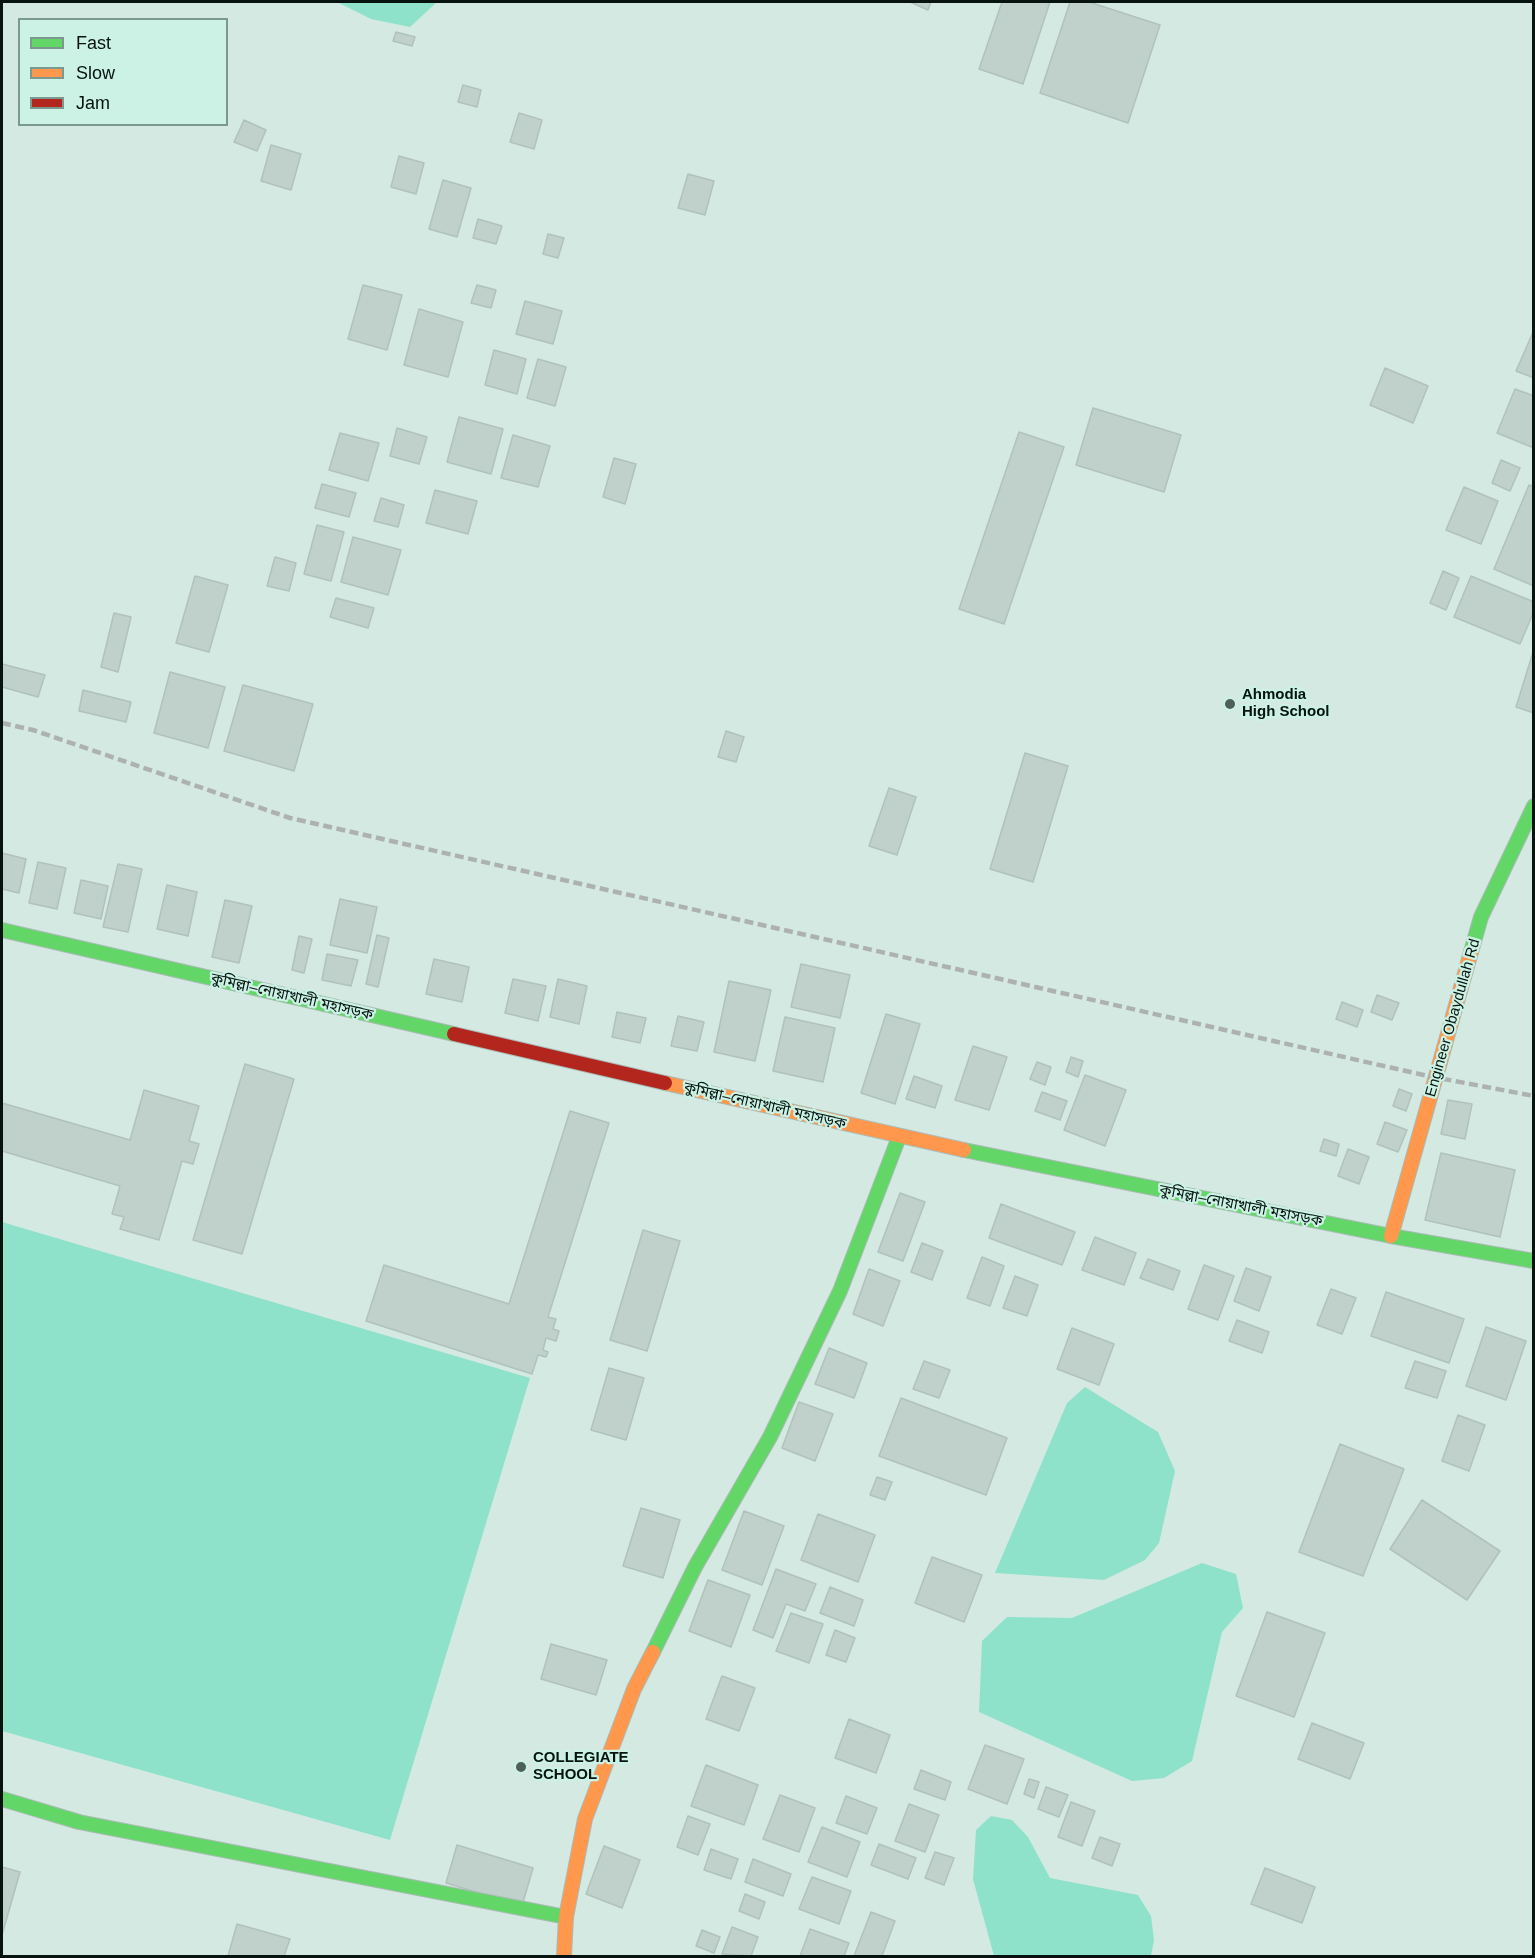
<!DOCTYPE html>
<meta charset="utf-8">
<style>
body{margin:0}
#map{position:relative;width:1535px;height:1958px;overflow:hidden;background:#d4e9e2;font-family:Helvetica,sans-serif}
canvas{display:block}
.frame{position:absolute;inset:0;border:3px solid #06130f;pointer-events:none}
.legend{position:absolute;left:18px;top:18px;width:210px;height:108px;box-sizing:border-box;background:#cbf2e5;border:2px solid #7c998f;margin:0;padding:8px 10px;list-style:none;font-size:18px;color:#06130f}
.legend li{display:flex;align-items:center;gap:12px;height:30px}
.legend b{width:30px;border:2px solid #7c998f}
</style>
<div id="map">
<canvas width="1535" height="1958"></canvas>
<div class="frame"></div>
<ul class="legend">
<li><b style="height:8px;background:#63d668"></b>Fast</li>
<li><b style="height:8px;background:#ff974d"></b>Slow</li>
<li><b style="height:8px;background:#b3261e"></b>Jam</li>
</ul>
</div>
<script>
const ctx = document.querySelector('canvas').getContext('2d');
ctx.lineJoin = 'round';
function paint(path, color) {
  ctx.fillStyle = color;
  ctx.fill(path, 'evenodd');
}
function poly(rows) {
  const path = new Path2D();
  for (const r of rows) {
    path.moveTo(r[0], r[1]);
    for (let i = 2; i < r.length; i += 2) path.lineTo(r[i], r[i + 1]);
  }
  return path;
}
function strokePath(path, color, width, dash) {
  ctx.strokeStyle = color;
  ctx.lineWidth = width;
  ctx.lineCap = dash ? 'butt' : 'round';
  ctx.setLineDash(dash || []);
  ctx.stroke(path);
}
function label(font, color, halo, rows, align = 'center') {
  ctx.font = font + ' Helvetica,"Noto Sans Bengali",sans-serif';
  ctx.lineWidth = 4.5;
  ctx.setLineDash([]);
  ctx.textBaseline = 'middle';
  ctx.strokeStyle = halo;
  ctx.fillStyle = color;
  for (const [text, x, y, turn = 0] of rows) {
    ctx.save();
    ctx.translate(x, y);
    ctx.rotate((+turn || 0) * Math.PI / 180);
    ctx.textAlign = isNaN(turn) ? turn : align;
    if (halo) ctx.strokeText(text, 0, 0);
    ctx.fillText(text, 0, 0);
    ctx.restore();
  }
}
paint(poly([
 [337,2,437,2,410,27,371,19],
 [2,1222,530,1378,390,1840,2,1731],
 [1085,1387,1158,1432,1175,1471,1159,1543,1145,1560,1104,1580,995,1573,1067,1403],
 [1202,1563,1236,1574,1243,1608,1222,1632,1192,1761,1164,1778,1132,1781,979,1712,982,1641,1007,1617,1072,1618],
 [991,1816,1012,1820,1028,1837,1050,1878,1138,1895,1151,1916,1154,1940,1151,1956,994,1956,973,1879,976,1830]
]), '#8fe2ca');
const building = poly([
 [910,2,931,2,928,10,910,2],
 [1002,2,1050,2,1023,84,979,69,1002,2],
 [1070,2,1089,2,1160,25,1128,123,1040,93,1070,2],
 [396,32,415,37,412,46,393,41,396,32],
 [463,85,481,90,477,107,458,102,463,85],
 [519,113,542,120,534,149,510,142,519,113],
 [244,120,266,130,257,151,234,142,244,120],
 [271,145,301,154,291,190,261,181,271,145],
 [399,156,424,163,416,194,391,187,399,156],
 [688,174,714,181,705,215,678,208,688,174],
 [443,180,471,188,457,237,429,229,443,180],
 [478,219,502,226,496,244,473,238,478,219],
 [548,234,564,238,558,258,543,254,548,234],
 [363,285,402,295,387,350,348,339,363,285],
 [477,285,496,290,491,308,471,303,477,285],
 [525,301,562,311,553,344,516,334,525,301],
 [419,309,463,322,448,377,404,365,419,309],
 [1534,330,1534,378,1516,371,1534,330],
 [494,350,526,359,517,394,485,385,494,350],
 [538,359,566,367,555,406,527,398,538,359],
 [1385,368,1428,386,1413,423,1370,405,1385,368],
 [1515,389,1534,396,1534,448,1497,433,1515,389],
 [1093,408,1181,435,1164,492,1076,465,1093,408],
 [459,417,503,429,491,474,447,462,459,417],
 [397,428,427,437,419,464,390,456,397,428],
 [1019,432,1064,447,1004,624,959,609,1019,432],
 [340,433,379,443,368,481,329,470,340,433],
 [513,435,550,446,538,487,501,478,513,435],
 [614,458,636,464,625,504,603,497,614,458],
 [1501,460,1520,468,1510,491,1492,483,1501,460],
 [322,484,356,493,349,517,315,508,322,484],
 [1529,485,1534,487,1534,586,1494,569,1529,485],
 [1464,487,1498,501,1481,544,1446,530,1464,487],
 [435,490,477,501,468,534,426,523,435,490],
 [381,498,404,505,398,527,374,521,381,498],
 [317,525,344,532,331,581,304,574,317,525],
 [353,537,401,550,388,595,341,582,353,537],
 [275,557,296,563,289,591,267,586,275,557],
 [1443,571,1459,578,1446,610,1430,603,1443,571],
 [195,576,228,585,209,652,176,643,195,576],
 [1471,576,1534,602,1534,611,1520,644,1454,617,1471,576],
 [336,598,374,608,368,628,330,617,336,598],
 [114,613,131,617,118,672,101,667,114,613],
 [1534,649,1534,713,1516,707,1534,649],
 [2,664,45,675,38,697,2,687,2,664],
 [170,672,225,687,208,748,154,733,170,672],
 [243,685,313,704,294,771,224,751,243,685],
 [83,690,131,702,126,722,79,711,83,690],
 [726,731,744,737,736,762,718,757,726,731],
 [1025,753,1068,766,1033,882,990,869,1025,753],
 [889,788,916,797,897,855,869,846,889,788],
 [2,853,26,859,19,893,2,889,2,853],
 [38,862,66,868,57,909,29,903,38,862],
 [118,864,142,869,128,932,103,927,118,864],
 [81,880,108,886,101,919,74,913,81,880],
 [167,885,197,892,188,936,157,929,167,885],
 [340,899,377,907,367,953,330,945,340,899],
 [225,900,252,906,239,963,212,957,225,900],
 [377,935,389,938,378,987,366,984,377,935],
 [299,936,312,939,304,973,292,970,299,936],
 [327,954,358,960,351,986,322,980,327,954],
 [434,959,469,967,462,1002,426,994,434,959],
 [801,964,850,975,840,1018,791,1007,801,964],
 [513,979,546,986,538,1021,505,1013,513,979],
 [558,979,587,986,579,1024,550,1017,558,979],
 [729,981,771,990,755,1061,714,1052,729,981],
 [1377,995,1399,1003,1392,1020,1371,1012,1377,995],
 [1342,1002,1363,1010,1357,1027,1336,1019,1342,1002],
 [617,1012,646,1018,640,1043,612,1037,617,1012],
 [886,1014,920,1024,895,1104,861,1093,886,1014],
 [678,1016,704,1022,697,1051,671,1046,678,1016],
 [785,1017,835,1028,823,1082,773,1071,785,1017],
 [973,1046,1007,1057,989,1110,955,1100,973,1046],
 [1071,1057,1083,1061,1078,1077,1066,1072,1071,1057],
 [1037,1062,1051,1067,1045,1085,1030,1079,1037,1062],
 [245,1064,294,1079,242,1254,193,1240,245,1064],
 [1085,1075,1126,1090,1105,1146,1064,1130,1085,1075],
 [914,1076,942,1086,935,1108,906,1099,914,1076],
 [1399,1089,1412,1094,1406,1111,1393,1106,1399,1089],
 [144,1090,199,1106,189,1141,199,1144,193,1164,182,1161,159,1240,120,1229,124,1217,112,1214,120,1186,2,1151,2,1103,130,1140,144,1090],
 [1042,1092,1067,1101,1060,1120,1035,1111,1042,1092],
 [1448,1100,1472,1104,1465,1139,1441,1134,1448,1100],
 [570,1111,609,1123,548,1317,556,1319,553,1329,559,1331,556,1341,546,1338,543,1350,548,1352,546,1357,538,1355,532,1374,366,1321,384,1265,509,1304,570,1111],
 [1385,1122,1407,1130,1398,1152,1377,1144,1385,1122],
 [1324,1139,1339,1144,1336,1156,1320,1151,1324,1139],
 [1348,1149,1369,1157,1359,1184,1338,1176,1348,1149],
 [1441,1153,1515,1170,1500,1237,1425,1220,1441,1153],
 [900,1193,925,1202,903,1261,878,1252,900,1193],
 [1001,1204,1075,1232,1062,1265,989,1238,1001,1204],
 [643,1230,680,1241,647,1351,610,1340,643,1230],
 [1095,1237,1136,1253,1124,1285,1082,1270,1095,1237],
 [922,1243,943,1251,932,1280,911,1272,922,1243],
 [982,1257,1004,1266,990,1306,967,1298,982,1257],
 [1148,1259,1180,1271,1173,1290,1140,1278,1148,1259],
 [1204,1265,1234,1276,1218,1320,1188,1309,1204,1265],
 [1246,1268,1271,1277,1259,1311,1234,1301,1246,1268],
 [869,1269,900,1281,883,1326,853,1314,869,1269],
 [1015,1276,1038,1285,1027,1316,1003,1308,1015,1276],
 [1331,1289,1356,1298,1342,1334,1317,1325,1331,1289],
 [1386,1292,1464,1319,1449,1363,1371,1336,1386,1292],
 [1237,1320,1269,1332,1262,1353,1229,1341,1237,1320],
 [1486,1327,1526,1341,1506,1400,1466,1386,1486,1327],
 [1072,1328,1114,1344,1099,1385,1057,1369,1072,1328],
 [829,1348,867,1363,854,1398,815,1384,829,1348],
 [924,1361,950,1370,939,1398,913,1389,924,1361],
 [1415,1361,1446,1371,1437,1398,1405,1388,1415,1361],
 [609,1368,644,1378,626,1440,591,1430,609,1368],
 [901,1398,1007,1438,986,1495,879,1456,901,1398],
 [799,1402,833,1414,815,1461,782,1448,799,1402],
 [1458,1415,1485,1425,1469,1471,1442,1461,1458,1415],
 [1340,1444,1404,1469,1363,1576,1299,1552,1340,1444],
 [877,1477,892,1482,885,1500,870,1495,877,1477],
 [1422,1500,1500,1551,1467,1600,1390,1549,1422,1500],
 [641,1508,680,1520,663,1578,623,1566,641,1508],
 [744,1511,784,1526,762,1585,722,1570,744,1511],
 [818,1514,875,1535,858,1582,801,1560,818,1514],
 [932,1557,982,1575,964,1622,915,1603,932,1557],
 [776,1569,816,1584,805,1611,786,1604,773,1638,753,1630,776,1569],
 [708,1580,750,1595,731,1647,689,1631,708,1580],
 [830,1587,863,1600,854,1626,820,1613,830,1587],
 [1267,1612,1325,1633,1294,1717,1236,1696,1267,1612],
 [791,1613,823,1624,809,1663,776,1651,791,1613],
 [835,1630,855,1638,846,1662,826,1655,835,1630],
 [551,1644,607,1660,596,1695,541,1679,551,1644],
 [722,1676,755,1688,739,1731,706,1719,722,1676],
 [849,1719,890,1735,876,1773,835,1758,849,1719],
 [1312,1723,1364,1743,1350,1779,1298,1759,1312,1723],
 [985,1745,1024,1759,1007,1804,968,1789,985,1745],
 [706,1765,758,1785,744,1825,691,1806,706,1765],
 [921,1770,951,1782,945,1800,914,1789,921,1770],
 [1029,1779,1039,1782,1034,1798,1024,1794,1029,1779],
 [1046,1787,1068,1795,1059,1817,1038,1809,1046,1787],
 [780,1795,815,1808,799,1852,763,1839,780,1795],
 [846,1796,877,1808,867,1834,836,1823,846,1796],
 [1071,1802,1095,1811,1082,1846,1058,1837,1071,1802],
 [909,1804,939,1815,925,1852,895,1841,909,1804],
 [688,1816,710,1824,698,1855,677,1847,688,1816],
 [822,1827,860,1842,847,1877,808,1862,822,1827],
 [1100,1837,1120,1844,1112,1866,1092,1858,1100,1837],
 [879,1844,916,1858,908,1879,871,1865,879,1844],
 [457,1845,533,1868,522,1906,446,1883,457,1845],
 [604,1846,640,1860,622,1908,586,1894,604,1846],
 [711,1849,738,1859,731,1879,704,1870,711,1849],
 [935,1852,954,1858,944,1885,925,1878,935,1852],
 [753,1859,791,1874,783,1896,745,1882,753,1859],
 [2,1867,20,1872,2,1935,2,1867],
 [1265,1868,1315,1887,1302,1923,1251,1904,1265,1868],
 [812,1877,851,1891,839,1924,799,1909,812,1877],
 [745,1894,765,1902,759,1919,739,1911,745,1894],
 [871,1912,895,1921,882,1956,854,1956,871,1912],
 [237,1924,290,1939,284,1956,228,1956,237,1924],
 [732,1927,758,1937,751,1956,722,1954,732,1927],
 [810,1929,849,1943,844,1956,800,1956,810,1929],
 [702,1930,720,1937,714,1953,696,1946,702,1930]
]);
paint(building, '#c0d1cb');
strokePath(building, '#b1c1bc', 1.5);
const fast = poly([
 [2,930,454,1034],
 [1471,952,1481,917,1534,806],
 [964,1150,1391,1236,1534,1261],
 [653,1652,695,1567,770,1437,840,1291,899,1137],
 [2,1799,79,1822,566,1917]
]);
const slow = poly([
 [665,1083,964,1150],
 [1391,1236,1471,952],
 [564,1956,566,1917,585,1819,634,1689,653,1652]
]);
const jam = poly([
 [454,1034,665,1083]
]);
strokePath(fast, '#aabbb5', 16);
strokePath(slow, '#aabbb5', 16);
strokePath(jam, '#aabbb5', 16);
strokePath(fast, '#63d668', 14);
strokePath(slow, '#ff974d', 14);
strokePath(jam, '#b3261e', 14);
strokePath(poly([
 [2,723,33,730,290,818,1428,1076,1534,1096]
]), '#adb2b0', 4.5, [9, 4.5]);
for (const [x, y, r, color] of [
 [1230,704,6,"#4e5e59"],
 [521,1767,6,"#4e5e59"]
]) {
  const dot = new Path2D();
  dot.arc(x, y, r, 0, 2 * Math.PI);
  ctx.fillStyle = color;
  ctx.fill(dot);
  strokePath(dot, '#cbf2e5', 2);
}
label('bold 15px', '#06130f', '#cbf2e5', [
 ["Ahmodia",1242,695],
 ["High School",1242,712],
 ["COLLEGIATE",533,1758],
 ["SCHOOL",533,1775]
], 'left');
label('15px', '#06130f', '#cbf2e5', [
 ["কুমিল্লা–নোয়াখালী মহাসড়ক",292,997,13],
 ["Engineer Obaydullah Rd",1453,1018,-74],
 ["কুমিল্লা–নোয়াখালী মহাসড়ক",765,1106,13],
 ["কুমিল্লা–নোয়াখালী মহাসড়ক",1241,1206,11]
]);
</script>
